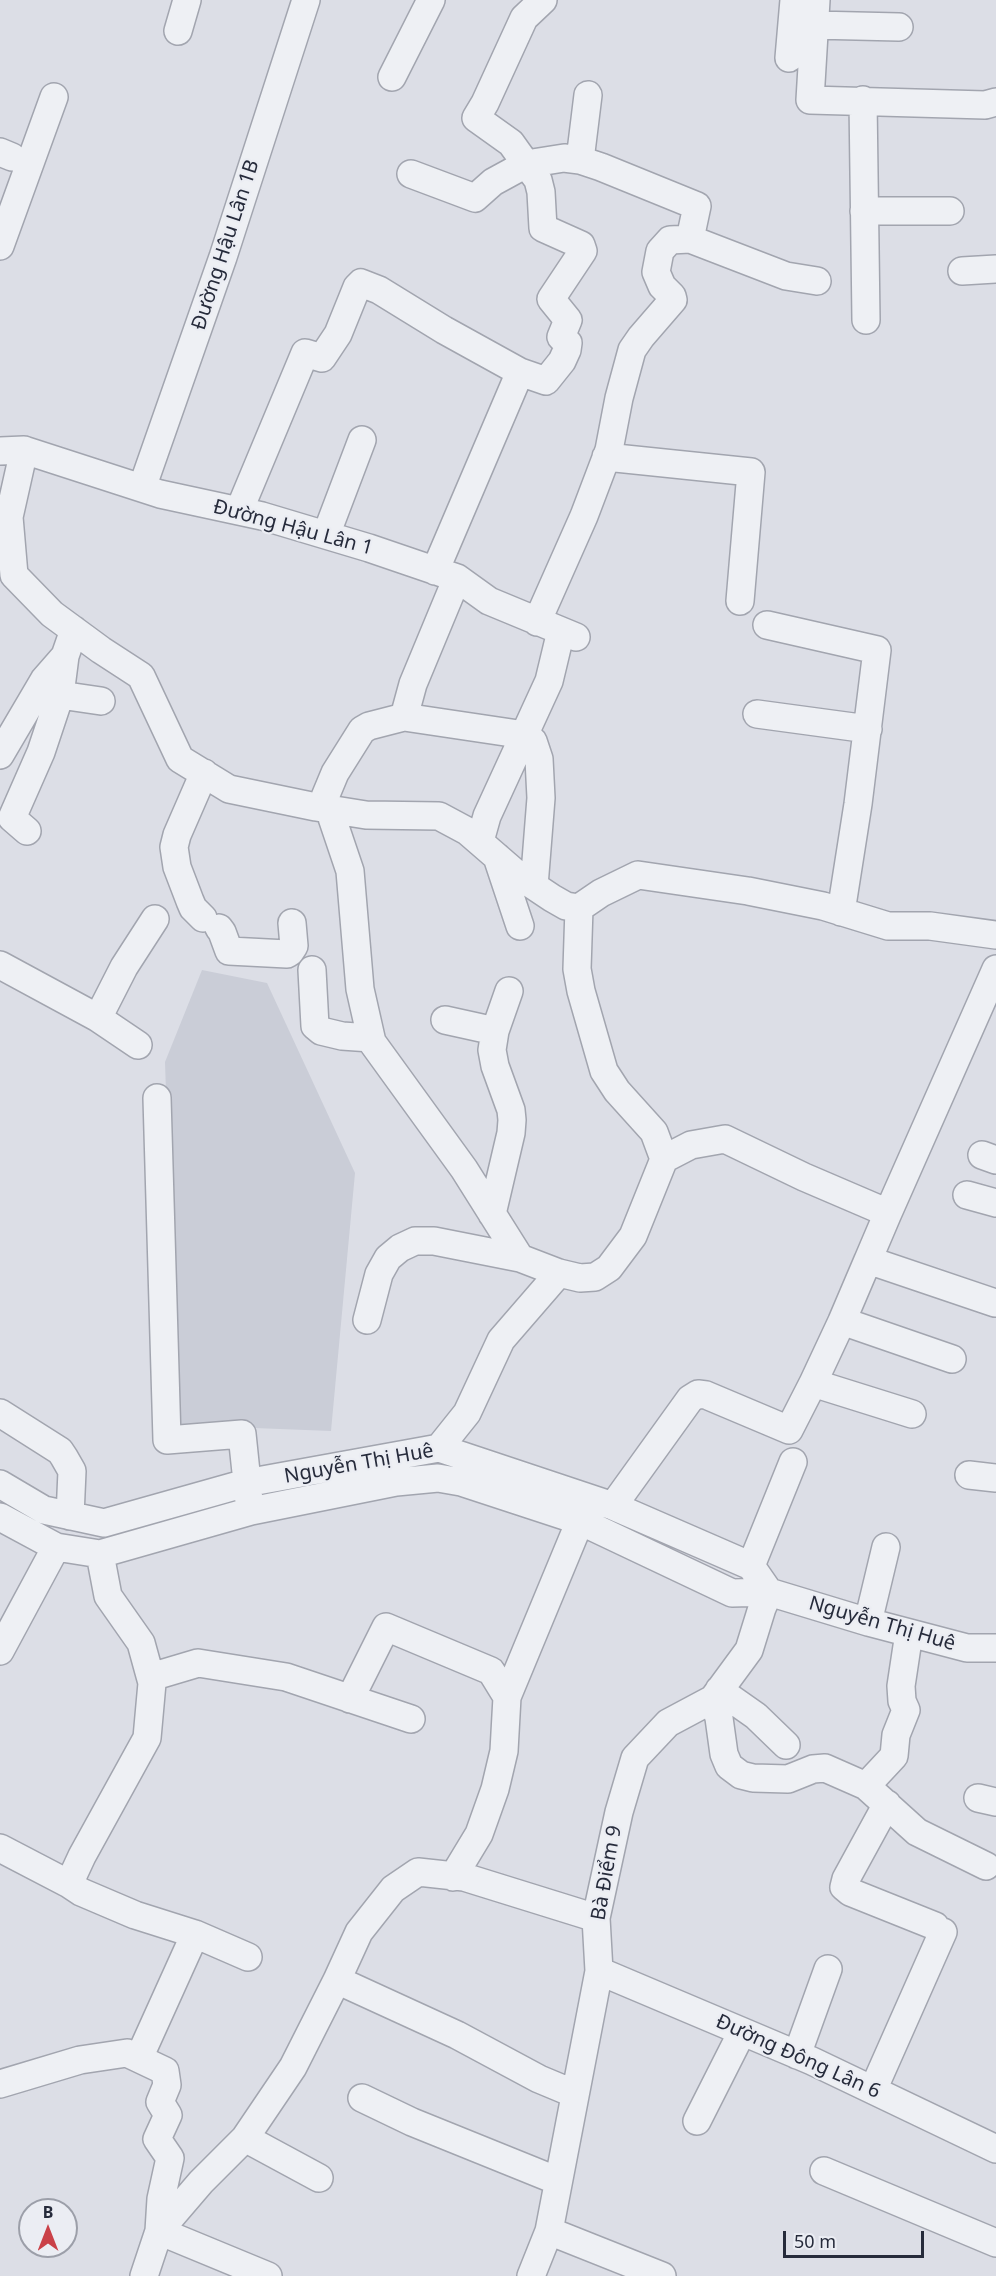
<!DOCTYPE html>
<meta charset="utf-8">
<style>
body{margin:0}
#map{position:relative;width:996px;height:2276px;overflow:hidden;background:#dcdee6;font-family:"Noto Sans",sans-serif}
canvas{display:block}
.north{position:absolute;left:18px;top:2198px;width:60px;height:60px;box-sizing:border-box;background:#ebedf3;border:2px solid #9c9fa9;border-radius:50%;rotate:0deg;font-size:16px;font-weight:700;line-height:24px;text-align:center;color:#262b3b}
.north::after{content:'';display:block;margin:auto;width:21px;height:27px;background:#ca4148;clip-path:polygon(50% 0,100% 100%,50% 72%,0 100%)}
.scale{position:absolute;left:783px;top:2231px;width:141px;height:27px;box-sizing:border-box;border:3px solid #262b3b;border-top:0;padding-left:8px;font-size:18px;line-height:21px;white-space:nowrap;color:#262b3b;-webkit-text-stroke:4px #ebedf3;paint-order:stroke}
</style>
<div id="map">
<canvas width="996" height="2276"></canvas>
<div class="north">B</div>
<div class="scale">50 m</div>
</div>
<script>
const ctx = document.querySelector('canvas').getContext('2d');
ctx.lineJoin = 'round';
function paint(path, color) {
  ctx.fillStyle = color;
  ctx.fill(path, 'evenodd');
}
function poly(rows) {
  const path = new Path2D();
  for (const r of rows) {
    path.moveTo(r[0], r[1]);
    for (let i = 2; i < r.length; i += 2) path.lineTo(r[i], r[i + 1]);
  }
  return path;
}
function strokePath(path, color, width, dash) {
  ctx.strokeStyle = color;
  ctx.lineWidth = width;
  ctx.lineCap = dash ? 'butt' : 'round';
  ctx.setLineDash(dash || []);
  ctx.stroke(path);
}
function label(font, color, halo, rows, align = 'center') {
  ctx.font = font + ' "Noto Sans",sans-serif';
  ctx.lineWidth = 4.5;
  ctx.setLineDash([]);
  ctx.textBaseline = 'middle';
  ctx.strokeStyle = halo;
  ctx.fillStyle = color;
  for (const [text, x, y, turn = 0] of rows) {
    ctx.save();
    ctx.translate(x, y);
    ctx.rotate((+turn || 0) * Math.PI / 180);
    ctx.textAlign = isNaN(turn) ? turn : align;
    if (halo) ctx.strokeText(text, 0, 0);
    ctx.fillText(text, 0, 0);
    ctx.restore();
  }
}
paint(poly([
 [202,970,267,983,355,1173,331,1431,177,1425,165,1062]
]), '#cacdd7');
const minor = poly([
 [543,0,524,18,485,103,476,118,511,143,526,164,564,158,580,160,601,167,697,206,690,239,786,276,817,281],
 [816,0,810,100,985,105,996,102],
 [814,25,899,27],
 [178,31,187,0],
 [789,58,794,0],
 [392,77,431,0],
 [863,100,866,320],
 [0,152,12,157],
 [580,160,588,95],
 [864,211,950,211],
 [0,246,54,97],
 [962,271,996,269],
 [24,450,9,517,14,575,52,614,101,650,141,676,180,759,229,789,316,807,366,815,439,816,467,831,519,876,552,898,566,906,579,908,577,969,581,991,604,1071,617,1091,654,1132,664,1159],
 [0,451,24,450,160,494,262,516,369,548,457,578,489,601,576,637],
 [606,457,751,472,740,601],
 [142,488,223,257,306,0],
 [239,511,305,353,322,358,338,334,357,287,361,283,379,290,444,330,520,372,546,381,562,361,567,350,568,343,561,337,568,320,551,299,583,251,581,245,543,228,541,192,538,180,526,164,493,182,475,198,411,174],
 [326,535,362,440],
 [435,571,520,372],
 [457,578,413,684,404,717,525,735,533,741,539,759,541,798,534,886],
 [537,622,584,516,609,450,619,398,632,350,641,337,673,300,672,296,662,286,656,272,660,251,670,240,690,239],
 [767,625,877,650,858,804,841,912],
 [60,695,101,701],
 [757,714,868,729],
 [404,717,369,726,362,730,335,773,325,797,350,871,360,989,372,1042,464,1169,520,1258,559,1273,580,1278,595,1277,609,1268,633,1236,664,1159,691,1145,725,1139,804,1177,888,1213,868,1260,995,1303],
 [0,755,44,680,65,656],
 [27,831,12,818,41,752,60,695,65,656,74,630],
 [480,841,487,816,549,681,561,631],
 [497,857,520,926],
 [579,908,601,893,638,875,748,891,823,906,888,926,930,926,996,935],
 [203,918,193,908,190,901,177,867,174,847,177,835,204,773],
 [219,928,222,932,229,951,287,954,290,952,294,946,292,923],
 [0,965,98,1018,138,1045],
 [312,970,315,1026,321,1031,342,1036,371,1038],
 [98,1018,124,967,155,919],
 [445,1020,495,1031],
 [157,1098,167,1440,242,1434,249,1501],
 [982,1155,996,1160],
 [967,1195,996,1203],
 [888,1213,996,969],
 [492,1214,511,1133,512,1120,511,1110,495,1066,492,1050,495,1031,509,991],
 [868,1260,842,1321,952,1359],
 [367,1320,379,1274,388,1258,400,1248,415,1241,434,1241,520,1258],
 [813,1383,842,1321],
 [0,1413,60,1451,64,1457,72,1471,70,1516],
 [439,1448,467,1413,501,1340,559,1273],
 [969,1475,996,1478],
 [0,1484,44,1510,104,1523,246,1483,439,1448,613,1506,751,1566,769,1592],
 [613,1506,690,1399,698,1394,706,1395,789,1430,813,1383,912,1414],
 [0,1517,56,1547,100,1554,251,1511,396,1482,438,1478,461,1482,580,1521,732,1593,769,1592,868,1622,967,1648,996,1648],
 [100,1554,108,1596,141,1643,152,1683,147,1738,82,1856,69,1884,81,1892,135,1915,195,1934,248,1957],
 [751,1566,793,1462],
 [868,1622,886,1547],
 [0,1651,56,1547],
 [151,1677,198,1663,286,1677,411,1719],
 [719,1690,756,1716,786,1745],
 [507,1697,580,1521],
 [350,1699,386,1627,491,1671,507,1697,504,1751,495,1789,479,1834,453,1877],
 [713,1699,719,1718,724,1754,729,1766,741,1775,753,1778,788,1779,813,1769,825,1768,866,1786,917,1832,986,1866],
 [866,1786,894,1756,896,1735,906,1710,902,1701,901,1686,909,1633],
 [978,1798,996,1802],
 [887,1804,846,1879,844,1887,850,1892,935,1926],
 [0,1848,69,1884],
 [599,1971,812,2061,996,2149],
 [337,1980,457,2035,539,2079,575,2094],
 [797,2055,828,1969],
 [139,2058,195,1934],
 [0,2084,80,2060,127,2053,165,2071,167,2085,160,2102,168,2115,157,2139,170,2158,161,2199,159,2231,144,2276],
 [873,2090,943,1932],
 [362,2098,412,2122,558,2181],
 [697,2121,742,2032],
 [245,2138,319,2178],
 [824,2171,996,2243],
 [159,2231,201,2182,245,2138,293,2067,337,1980,359,1932,393,1889,418,1872,464,1877,596,1918],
 [159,2231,268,2276],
 [549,2231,662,2276],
 [531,2276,549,2231,599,1971,596,1918,619,1812,635,1758,668,1723,713,1699,749,1650,762,1608,769,1592]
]);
strokePath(minor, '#a2a5af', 30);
strokePath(minor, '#eef0f4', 27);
label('20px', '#262b3b', '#ebedf3', [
 ["Đường Hậu Lân 1B",226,245,-72],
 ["Đường Hậu Lân 1",293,528,15],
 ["Nguyễn Thị Huê",359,1464,-10],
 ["Nguyễn Thị Huê",882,1624,16],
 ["Bà Điểm 9",607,1873,-80],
 ["Đường Đông Lân 6",798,2057,24]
]);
</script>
